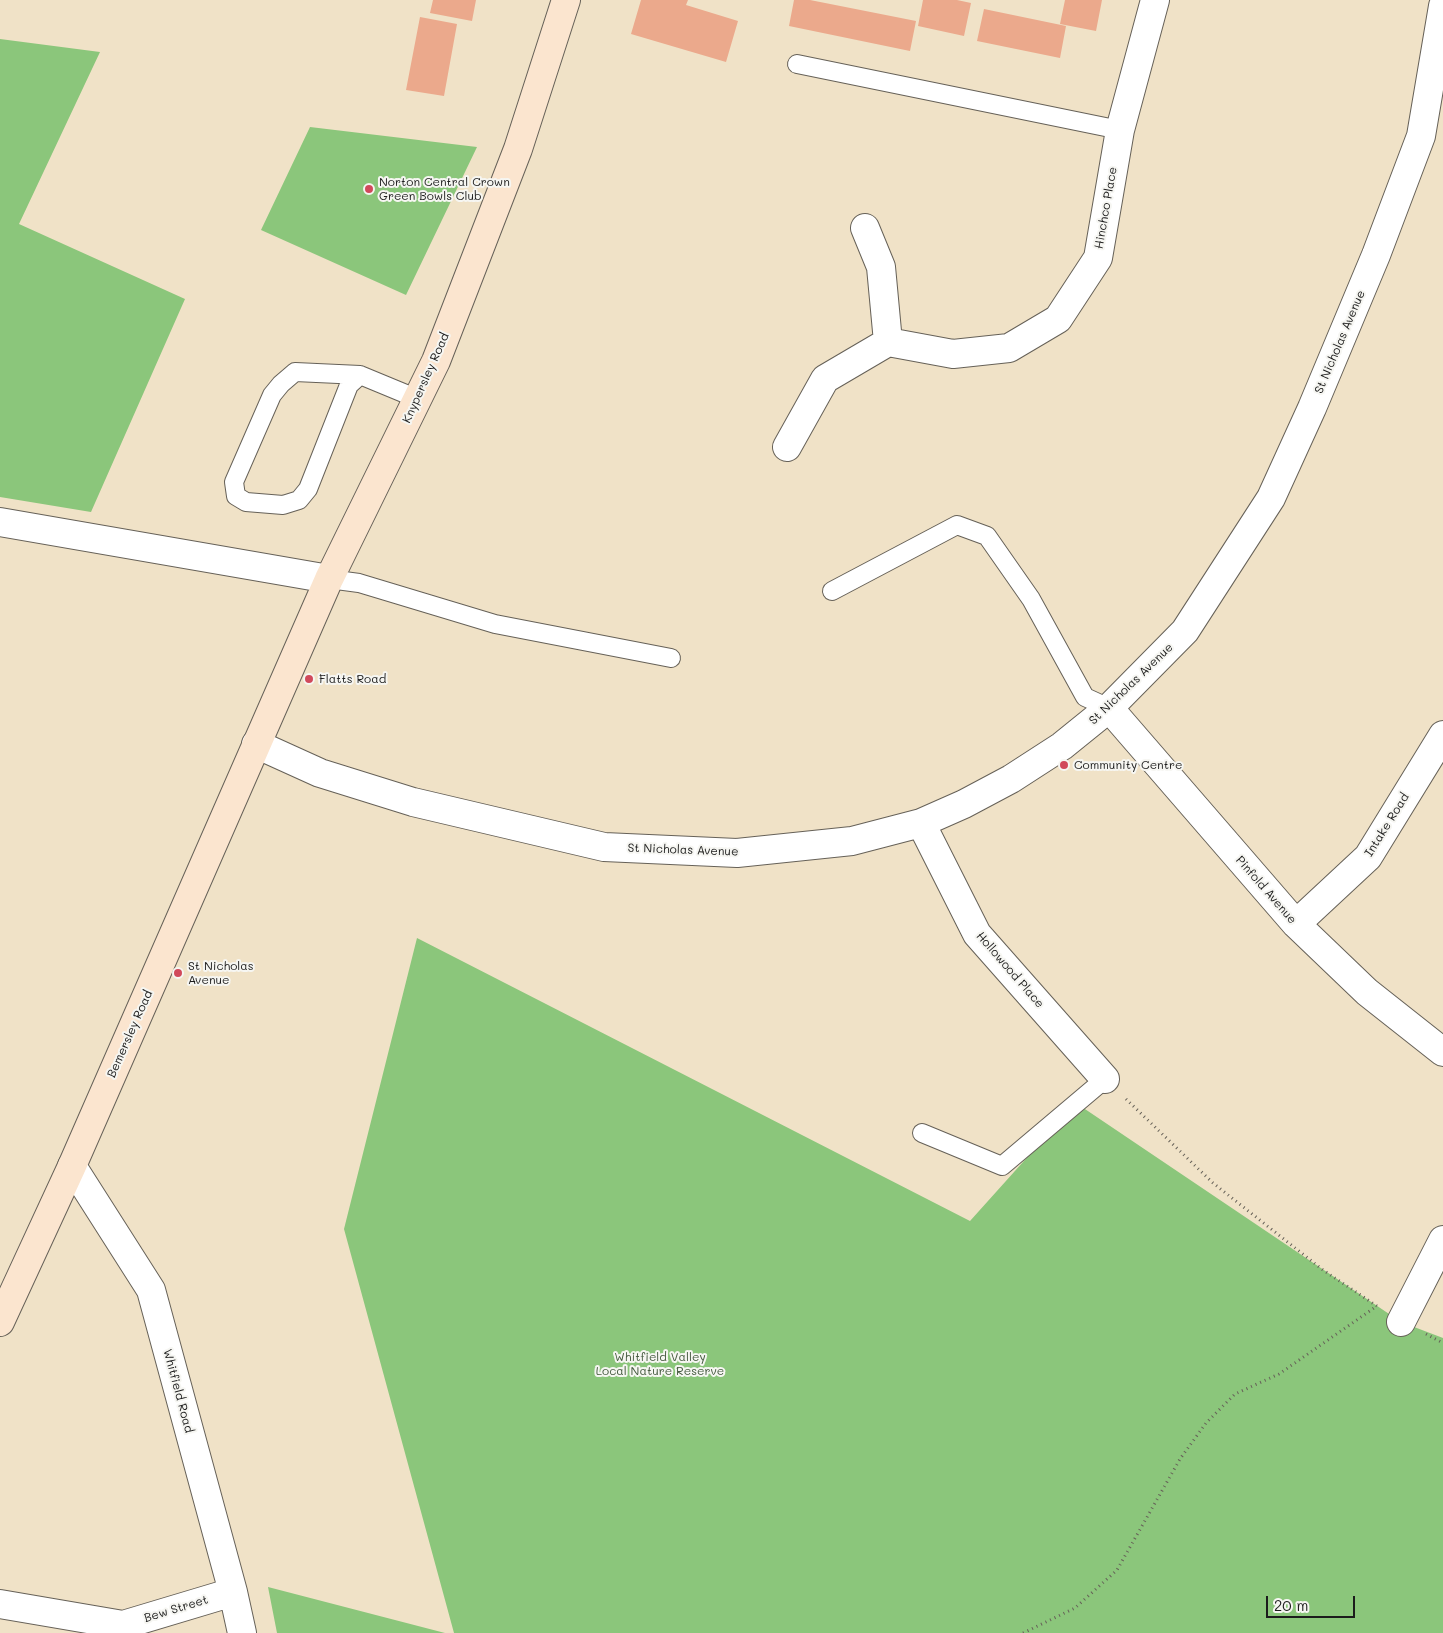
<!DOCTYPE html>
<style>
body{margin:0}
#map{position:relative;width:1443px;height:1633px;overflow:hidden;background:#f0e2c7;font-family:Mali,sans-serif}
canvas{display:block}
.scale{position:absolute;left:1266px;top:1596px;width:89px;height:22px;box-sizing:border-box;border:2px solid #1c1c1c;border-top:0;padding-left:6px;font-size:15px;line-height:18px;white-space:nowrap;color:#1c1c1c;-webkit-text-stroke:4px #f6f6f2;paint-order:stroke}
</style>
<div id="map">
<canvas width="1443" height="1633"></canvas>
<div class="scale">20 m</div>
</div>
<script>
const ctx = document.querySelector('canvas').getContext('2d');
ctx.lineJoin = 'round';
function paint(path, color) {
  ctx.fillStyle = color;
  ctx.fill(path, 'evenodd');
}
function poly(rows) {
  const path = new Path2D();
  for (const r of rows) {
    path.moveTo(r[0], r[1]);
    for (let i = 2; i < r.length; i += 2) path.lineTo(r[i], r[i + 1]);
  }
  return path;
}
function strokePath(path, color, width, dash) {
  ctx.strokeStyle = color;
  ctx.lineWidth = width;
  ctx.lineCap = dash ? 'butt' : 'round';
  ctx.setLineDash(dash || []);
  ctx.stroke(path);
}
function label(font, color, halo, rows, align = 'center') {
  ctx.font = font + ' Mali,sans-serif';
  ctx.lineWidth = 4;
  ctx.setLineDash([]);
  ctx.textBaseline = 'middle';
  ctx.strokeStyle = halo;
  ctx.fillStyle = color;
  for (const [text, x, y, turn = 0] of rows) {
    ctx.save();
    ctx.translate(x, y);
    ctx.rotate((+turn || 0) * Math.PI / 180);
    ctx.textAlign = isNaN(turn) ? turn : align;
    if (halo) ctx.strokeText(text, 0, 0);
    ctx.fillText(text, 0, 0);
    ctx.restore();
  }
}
paint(poly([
 [0,39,100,52,19,224,185,299,91,512,0,497],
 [310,127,477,147,406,295,261,230],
 [417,938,970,1221,1076,1103,1401,1322,1443,1338,1443,1633,454,1633,344,1229],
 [268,1587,445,1633,277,1633]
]), '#8bc67b');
paint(poly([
 [433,0,476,0,472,21,430,13],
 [641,0,688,0,686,5,738,21,726,62,631,34],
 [794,0,810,0,916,21,910,51,789,26],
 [923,0,957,0,971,3,964,36,918,26],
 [1065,0,1102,0,1096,31,1060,24],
 [984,9,1066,26,1060,58,977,41],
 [420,17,457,24,444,96,406,90]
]), '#eba98c');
const lane = poly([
 [797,64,1120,130],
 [360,375,349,385,308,489,299,500,283,505,246,502,236,496,234,482,272,395,281,384,295,372,360,375,418,399],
 [329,579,359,583,495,624,671,658],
 [832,591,957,525,987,536,1031,599,1085,697,1109,708],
 [922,1133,1002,1166,1105,1079]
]);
const street = poly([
 [865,228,881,267,888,342],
 [787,447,825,379,888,342,953,354,1009,348,1058,319,1098,258,1120,130,1155,0],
 [0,522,329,579],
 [1109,708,1296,924,1367,992,1443,1052],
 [256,744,320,773,413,802,604,847,737,853,852,841,921,823,964,804,1011,779,1062,746,1109,708,1185,631,1271,498,1312,408,1376,255,1421,136,1443,6],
 [921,823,977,934,1105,1079],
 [1296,924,1368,857,1443,735],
 [72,1166,151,1290,233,1592,242,1633],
 [1401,1322,1443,1240],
 [0,1604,123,1625,233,1592]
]);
const secondary = poly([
 [0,1322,72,1166,329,579,436,361,518,149,566,0]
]);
strokePath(lane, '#666158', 20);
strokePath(street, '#666158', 30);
strokePath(secondary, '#666158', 30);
strokePath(poly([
 [1126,1099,1213,1183,1323,1270,1377,1306],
 [1426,1334,1443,1343],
 [1023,1633,1075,1608,1117,1570,1180,1459,1206,1423,1235,1394,1279,1374,1374,1308]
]), '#666158', 3, [1, 4]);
strokePath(lane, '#fff', 18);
strokePath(street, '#fff', 28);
strokePath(secondary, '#fbe5cf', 28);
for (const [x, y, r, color] of [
 [369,189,5,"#d1495b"],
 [309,679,5,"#d1495b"],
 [1064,765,5,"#d1495b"],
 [178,973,5,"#d1495b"]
]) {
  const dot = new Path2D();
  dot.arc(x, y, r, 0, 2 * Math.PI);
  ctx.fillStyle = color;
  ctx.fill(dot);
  strokePath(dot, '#f6f6f2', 2);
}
label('12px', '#1c1c1c', '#f6f6f2', [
 ["Norton Central Crown",379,182],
 ["Green Bowls Club",379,196],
 ["Flatts Road",319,679],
 ["Community Centre",1074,765],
 ["St Nicholas",188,966],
 ["Avenue",188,980]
], 'left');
label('12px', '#1c1c1c', '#f6f6f2', [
 ["Hinchco Place",1106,208,-80],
 ["St Nicholas Avenue",1340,342,-67],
 ["Knypersley Road",426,378,-66],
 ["St Nicholas Avenue",1131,684,-44],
 ["Intake Road",1387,825,-58],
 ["St Nicholas Avenue",683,850,2],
 ["Pinfold Avenue",1266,890,49],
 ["Hollowood Place",1010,970,49],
 ["Bemersley Road",130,1034,-66],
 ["Whitfield Road",178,1391,75],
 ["Bew Street",176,1609,-17]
]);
label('12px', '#43583d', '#f6f6f2', [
 ["Whitfield Valley",660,1357],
 ["Local Nature Reserve",660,1371]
]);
</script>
